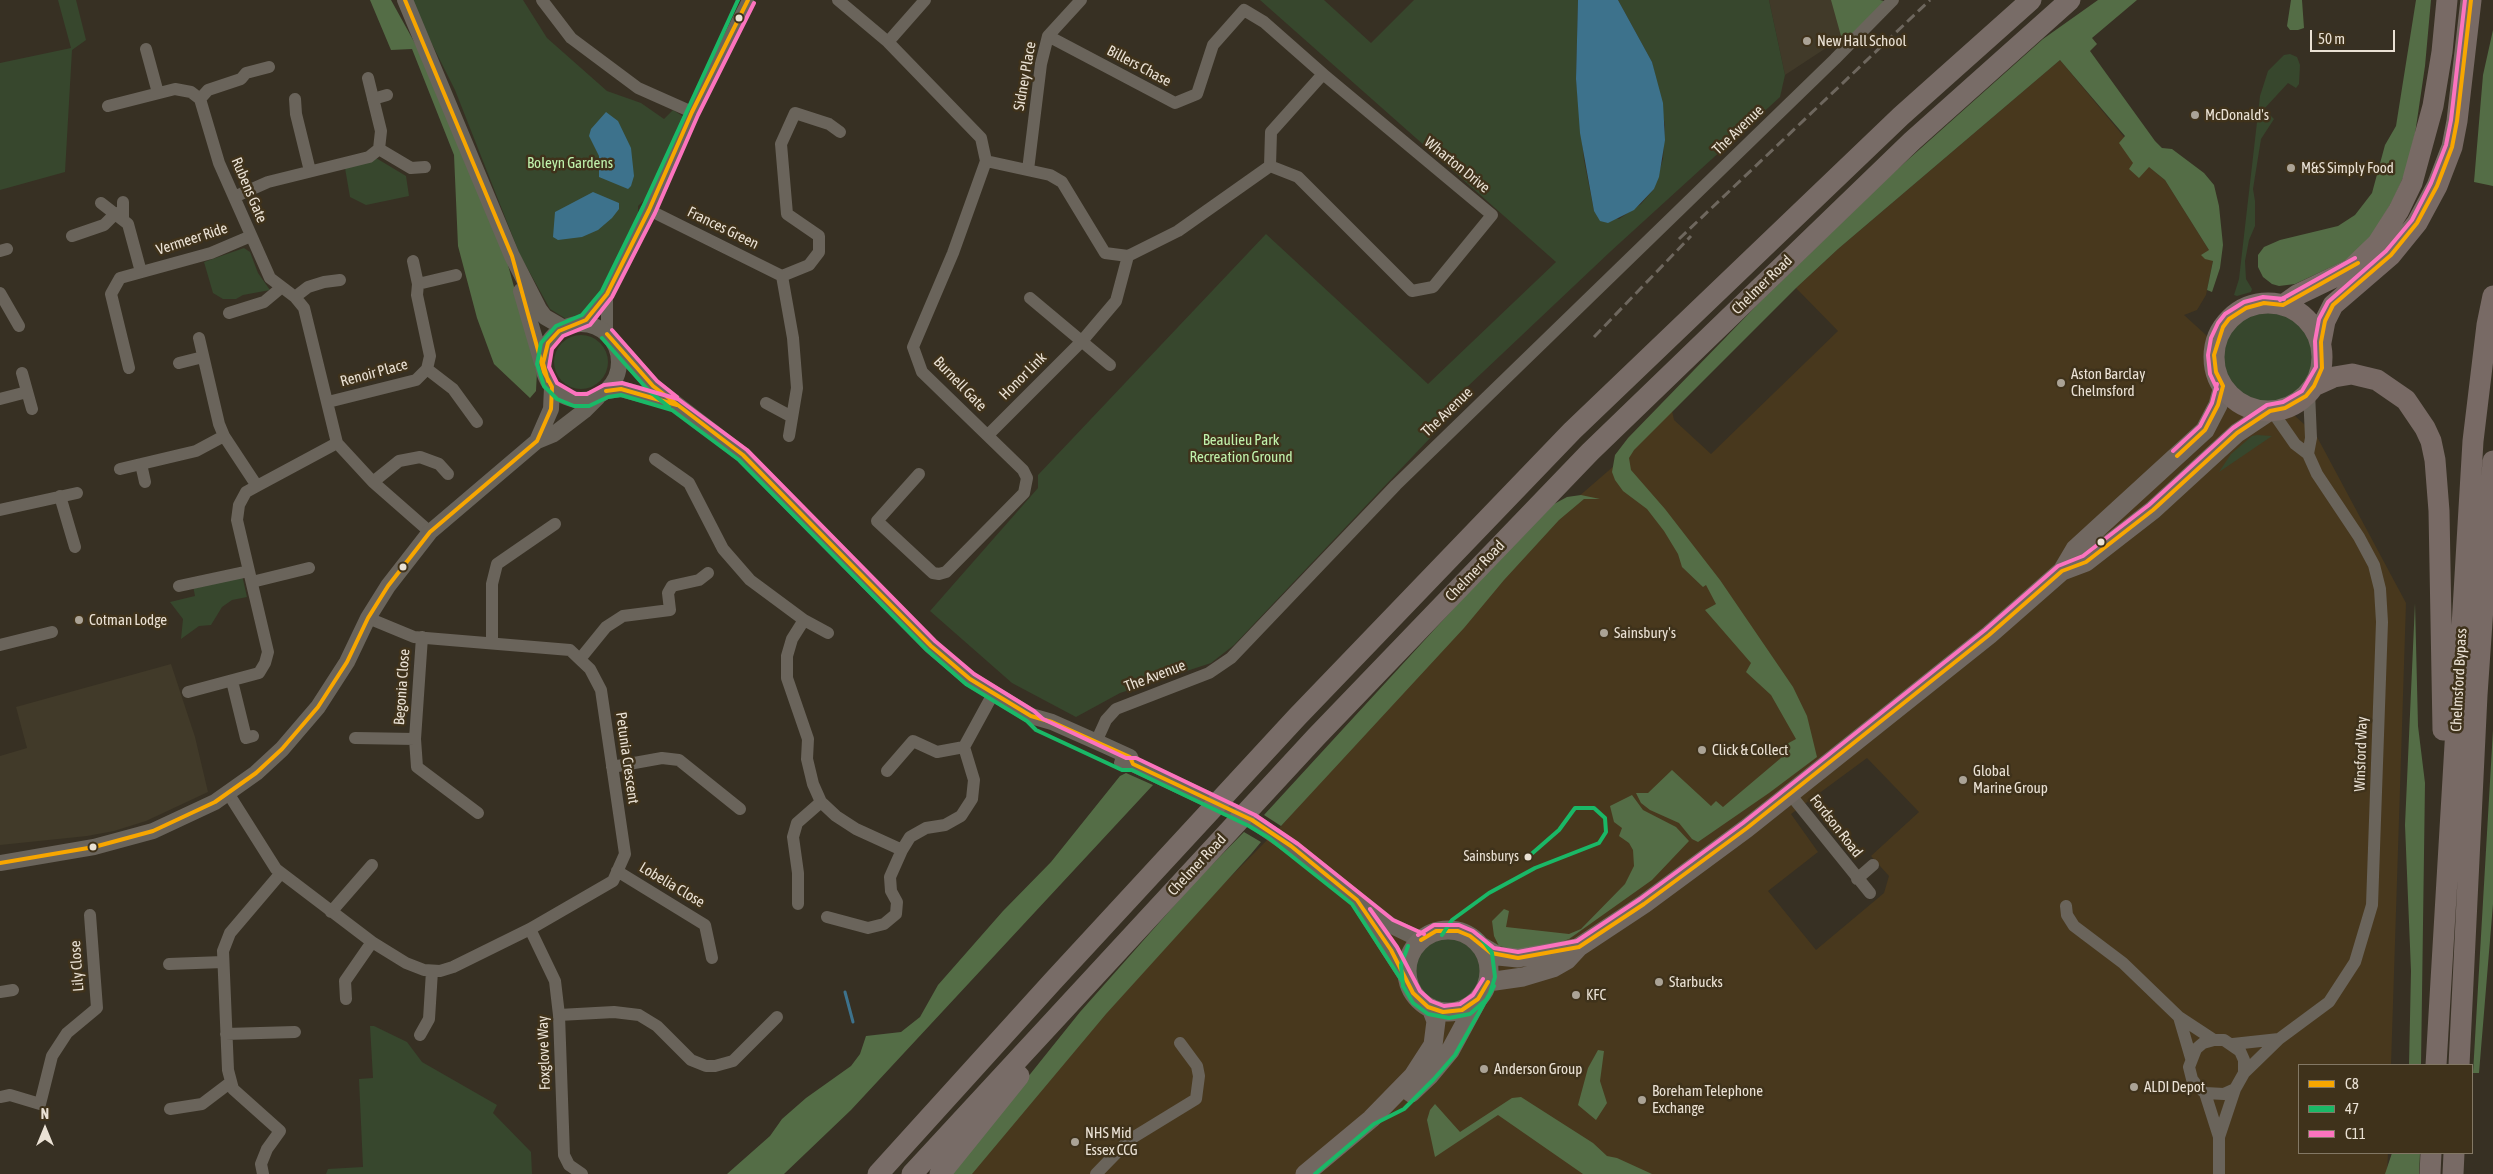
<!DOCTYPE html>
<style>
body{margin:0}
#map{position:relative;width:2493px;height:1174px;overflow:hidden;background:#373023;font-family:"Asap Condensed",sans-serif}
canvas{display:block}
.legend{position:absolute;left:2298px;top:1064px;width:175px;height:90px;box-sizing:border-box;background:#3f321b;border:1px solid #837865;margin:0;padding:6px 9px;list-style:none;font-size:15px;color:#eae1d4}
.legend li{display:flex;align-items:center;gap:10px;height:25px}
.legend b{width:25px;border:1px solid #837865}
.north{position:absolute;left:20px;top:1104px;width:50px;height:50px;-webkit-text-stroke:4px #3f321b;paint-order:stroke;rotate:0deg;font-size:14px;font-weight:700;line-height:20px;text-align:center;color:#eae1d4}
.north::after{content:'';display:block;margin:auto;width:18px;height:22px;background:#eae1d4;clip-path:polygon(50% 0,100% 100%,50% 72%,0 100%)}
.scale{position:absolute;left:2310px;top:30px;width:85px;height:22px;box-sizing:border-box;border:2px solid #eae1d4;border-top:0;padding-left:6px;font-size:15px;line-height:18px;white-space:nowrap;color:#eae1d4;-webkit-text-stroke:4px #3f321b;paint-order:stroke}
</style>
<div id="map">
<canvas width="2493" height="1174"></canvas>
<ul class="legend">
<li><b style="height:6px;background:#f7a600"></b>C8</li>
<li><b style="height:6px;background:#1ab867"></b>47</li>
<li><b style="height:6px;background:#fc73be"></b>C11</li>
</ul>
<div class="north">N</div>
<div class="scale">50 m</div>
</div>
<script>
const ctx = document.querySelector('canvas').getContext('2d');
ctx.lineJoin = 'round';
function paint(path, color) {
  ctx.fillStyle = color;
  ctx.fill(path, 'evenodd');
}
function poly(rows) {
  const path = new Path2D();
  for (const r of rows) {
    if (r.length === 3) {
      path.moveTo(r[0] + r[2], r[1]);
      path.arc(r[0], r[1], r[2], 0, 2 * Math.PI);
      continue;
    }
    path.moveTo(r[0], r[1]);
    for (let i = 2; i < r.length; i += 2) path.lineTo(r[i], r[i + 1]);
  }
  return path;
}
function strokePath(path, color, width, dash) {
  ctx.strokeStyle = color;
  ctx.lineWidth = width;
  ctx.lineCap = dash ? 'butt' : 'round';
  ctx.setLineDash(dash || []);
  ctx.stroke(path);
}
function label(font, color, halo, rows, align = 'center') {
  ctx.font = font + ' "Asap Condensed",sans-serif';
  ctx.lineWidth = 5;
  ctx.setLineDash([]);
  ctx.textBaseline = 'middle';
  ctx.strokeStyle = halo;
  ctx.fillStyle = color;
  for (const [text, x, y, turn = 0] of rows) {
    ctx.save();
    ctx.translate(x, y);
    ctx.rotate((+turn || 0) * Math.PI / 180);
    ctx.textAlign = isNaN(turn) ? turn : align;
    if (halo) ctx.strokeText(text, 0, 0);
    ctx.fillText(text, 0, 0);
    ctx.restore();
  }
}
paint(poly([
 [2060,60,2149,167,2165,180,2209,250,2213,260,2206,295,2197,310,2184,315,2316,435,2406,603,2391,1065,2299,1065,2299,1153,2388,1153,2387,1174,969,1174,1098,1010,1281,826,1570,504,1622,459,1672,411,1674,420,1711,454,1838,331,1796,288,1838,249],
 [1867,758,1919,812,1871,856,1889,876,1884,893,1816,950,1768,891,1818,852,1791,814]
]), '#48381d');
paint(poly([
 [1769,0,1848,0,1855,29,1785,75],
 [171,664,195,737,208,792,146,821,114,831,87,836,0,845,0,756,27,748,16,707]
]), '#413a29');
paint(poly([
 [58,0,76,0,86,40,72,50,65,172,0,190,0,63,71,48],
 [410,0,523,0,547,38,607,91,641,103,664,119,673,110,684,117,650,194,638,206,638,219,622,255,588,312,579,318,568,320,550,309,520,255,455,90],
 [1260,0,1324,0,1371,43,1414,0,1578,0,1576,79,1584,160,1594,211,1619,219,1641,204,1654,189,1663,159,1665,125,1652,62,1618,0,1769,0,1785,75,1780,97,1611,251,1448,405,1450,417,1234,645,1211,663,1120,693,1076,717,1012,683,930,611,1038,488,1038,475,1266,234,1428,384,1556,262],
 [2290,54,2297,57,2300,65,2299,84,2296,88,2288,83,2264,109,2274,119,2261,139,2253,189,2255,201,2255,226,2249,240,2245,261,2246,279,2252,289,2251,292,2237,296,2234,295,2239,279,2260,96,2268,71,2284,55],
 [376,158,406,176,409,196,366,205,350,197,345,168],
 [244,248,250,252,258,273,270,290,243,295,236,299,223,299,213,293,204,262],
 [2268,357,45],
 [581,362,27],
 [2257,435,2272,436,2219,472,2231,454,2252,436],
 [242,575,247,597,232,600,222,607,211,625,199,626,181,639,183,619,170,602,195,596,193,586],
 [1448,971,32],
 [370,1026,374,1026,407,1042,422,1062,497,1105,493,1113,531,1152,532,1174,326,1174,328,1169,363,1167,359,1079,373,1078]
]), '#37472d');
paint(poly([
 [370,0,391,0,417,47,505,254,537,371,536,391,530,398,494,364,477,318,458,246,454,155,412,49,391,50],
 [1831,0,1880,0,1896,4,1846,54],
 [2098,0,2137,0,2092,38,2097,44,2090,51,2155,141,2162,148,2172,149,2204,173,2214,185,2219,206,2223,245,2220,268,2212,292,2207,290,2213,261,2205,259,2201,255,2209,250,2165,180,2149,167,2139,178,2129,169,2133,163,2119,143,2125,136,2060,60,1838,249,1796,288,1634,450,1629,458,1631,470,1665,509,1720,580,1793,687,1807,716,1817,757,1769,793,1698,842,1692,839,1679,823,1650,810,1641,803,1636,793,1648,793,1672,770,1711,806,1716,801,1723,807,1788,752,1783,746,1796,739,1771,695,1746,672,1751,663,1705,610,1716,604,1706,585,1703,587,1682,567,1678,554,1664,531,1647,509,1623,491,1615,480,1612,472,1615,455,1628,438,1759,303,1892,174,2043,39],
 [2291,0,2302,0,2304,28,2298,30,2290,30,2287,26],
 [2416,0,2431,0,2425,66,2415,134,2406,171,2393,200,2372,235,2348,259,2295,284,2279,286,2272,284,2263,277,2258,267,2258,255,2264,247,2280,240,2338,226,2355,215,2372,193,2385,145,2396,126],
 [2493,30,2493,186,2474,182,2483,75],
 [1581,495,1600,499,1584,499,1559,520,1504,580,1464,628,1281,826,1264,815,1489,570,1554,504,1567,497],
 [2415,603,2418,726,2425,783,2421,1065,2409,1065,2411,971,2405,825],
 [2493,730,2493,904,2479,1073,2473,1073],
 [1126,773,1153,785,851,1110,784,1174,727,1174,770,1136,782,1119,806,1098,851,1066,860,1054,866,1036,901,1032,920,1017,938,985,1003,911,1051,862,1120,776],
 [1632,795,1643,810,1676,827,1689,841,1652,880,1569,939,1552,945,1516,950,1499,946,1494,936,1492,921,1504,909,1509,911,1506,927,1569,934,1581,929,1625,884,1634,866,1633,850,1629,843,1619,836,1622,828,1614,822,1610,806],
 [1244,832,1261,842,1251,854,1106,1014,972,1174,950,1174,1080,1012,1196,881],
 [1598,1050,1604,1051,1600,1081,1607,1103,1596,1120,1578,1105,1588,1068],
 [1521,1097,1593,1143,1607,1156,1617,1158,1652,1174,1583,1174,1498,1115,1435,1157,1427,1120,1430,1110,1435,1104,1460,1132,1512,1098],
 [2392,1153,2420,1153,2419,1174,2385,1174]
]), '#546d46');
paint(poly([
 [1578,0,1618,0,1652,62,1663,103,1665,140,1659,177,1654,189,1634,210,1608,223,1600,221,1594,211,1580,133,1576,79],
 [606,112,618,121,631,148,634,176,631,186,628,189,599,177,599,156,589,136,591,129],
 [593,192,619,203,619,209,612,218,598,230,582,237,558,240,553,237,555,212]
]), '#3d728c');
strokePath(poly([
 [845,992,853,1022]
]), '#3d728c', 3);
strokePath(poly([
 [542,0,571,38,638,88,692,112],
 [838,0,888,42,981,138,986,161,953,253,913,347,922,372,1023,470,1027,478,1024,493,946,572,939,574,933,573,877,521,919,474],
 [1048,36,1175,103,1197,94,1213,45,1244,10,1264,22,1323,74],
 [888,42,925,0],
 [146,49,158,93],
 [1323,74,1492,215,1433,287,1412,291,1298,177,1270,166,1271,132,1323,74],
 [200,99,208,90,241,79,246,73,269,67],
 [295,99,296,114,310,171],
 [373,99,387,95],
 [108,106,175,89,191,92,200,99,219,163,270,278,295,297,304,308,337,443,373,482,430,532],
 [379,149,411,168,425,167],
 [986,161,1050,175,1062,182,1105,253,1128,256,1178,231,1270,166],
 [1028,170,1041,64,1048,36,1081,0],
 [234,197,268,182,369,157,379,149,381,131,368,78],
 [123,202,123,218],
 [101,203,128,224,141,272],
 [649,210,782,276,809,265,819,252,819,236,787,214,781,144,795,113,829,124,840,132],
 [72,236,104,225,116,213],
 [0,251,7,249],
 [782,276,793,338,797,388,789,436],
 [418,284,456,275],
 [0,293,19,326],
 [295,297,308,287,324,282,340,280],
 [1030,298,1110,365],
 [229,313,264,302,282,287],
 [577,324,590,316,607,294,649,210,692,112,748,0],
 [607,334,607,294],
 [199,338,219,424,224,436,257,486,337,443],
 [179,363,203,357],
 [129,368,111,294,120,278,211,253,251,236],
 [427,369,453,389,477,422],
 [22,373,32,409],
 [0,399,27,392],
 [328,402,416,380,427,369,430,356,417,295,418,284,413,261],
 [766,403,792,417],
 [988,435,1082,341,1116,301,1128,256],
 [2308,454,2311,438,2309,392],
 [655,459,689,483,723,549,750,580,804,620,792,639,787,656,787,678,808,739,807,759,813,784,821,802,836,816,856,829,902,850,910,837,926,828,945,825,961,816,972,799,974,780,964,747,993,694],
 [141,464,145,482],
 [120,469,196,451,224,436],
 [373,482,399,461,420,457,439,464,448,474],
 [60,496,75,547],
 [0,510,77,493],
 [252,582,309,568],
 [179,586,249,571],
 [804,620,828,633],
 [422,637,415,739,417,767,478,813],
 [492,643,492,584,497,564,555,524],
 [0,645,52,632],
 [580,659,606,627,623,616,670,610,668,593,672,586,699,580,708,573],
 [232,681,246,738,253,736],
 [188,692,259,673,265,663,268,652,237,520,239,505,246,492,257,486],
 [355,738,415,739],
 [1096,742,1106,720,1116,709,1209,673,1231,658,1396,485,1835,59,1893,0],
 [612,767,662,758,679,760,740,809],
 [887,771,913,741,937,752,964,747],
 [228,793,276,869,372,942,406,963,424,970,440,971,453,967,530,929,613,881,625,854,601,690,590,669,570,650,414,637,368,618],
 [1790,794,1870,893],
 [617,871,705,925,712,958],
 [1857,879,1873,865],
 [798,904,798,873,793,837,797,823,821,802],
 [2066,906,2067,915,2074,926,2123,963,2179,1017,2214,1040,2224,1040,2240,1051,2244,1060,2244,1073,2235,1089,2224,1094,2205,1093,2198,1087,2192,1079,2189,1067,2196,1049,2203,1043,2214,1040],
 [331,912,372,865],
 [827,917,868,928,884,924,896,914,897,902,891,891,890,877,902,850],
 [530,929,555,981,559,1015,564,1155,569,1165,582,1174],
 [169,964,223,962],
 [0,992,13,990],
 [346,999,345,981,372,942],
 [559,1015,614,1012,639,1015,657,1026,691,1060,706,1066,715,1066,733,1061,777,1017],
 [2179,1017,2191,1058],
 [226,1034,295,1032],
 [420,1035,429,1019,432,971],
 [2233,1044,2279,1039],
 [2244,1073,2279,1039,2329,1002,2355,962,2372,905,2382,622,2380,589,2374,565,2359,537,2317,474,2308,454,2295,444,2272,411],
 [2205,1093,2219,1137],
 [0,1097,10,1095,40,1104,52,1056,67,1033,97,1008,90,915],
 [170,1109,202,1104,231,1082],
 [263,1174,261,1164,267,1149,280,1131,233,1089,228,1070,223,951,230,933,281,873],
 [1096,1174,1129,1140,1196,1099,1199,1076,1197,1066,1180,1043],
 [2219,1174,2219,1137,2235,1089]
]), '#6a645b', 12);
strokePath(poly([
 [405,0,512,256,539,309,545,317,564,328],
 [521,291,542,363],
 [581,362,38],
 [615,343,653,386,743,455,931,646,970,679,1031,716,1052,722,1106,746,1130,757,1133,764],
 [606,391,621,389,670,402],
 [537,441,551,409,552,387],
 [1122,763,1133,764,1252,820,1294,849,1390,925,1421,940],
 [0,863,94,847,153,831,215,802,256,773,282,749,318,707,347,662,368,618,388,586,430,532,537,441,554,434,584,411,598,397],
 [1361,906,1407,978]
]), '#6a645b', 16);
strokePath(poly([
 [2062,571,2086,562,2153,510,2237,433,2270,411],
 [1448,971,41],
 [1481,946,1498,956,1518,958,1576,948],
 [1488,982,1523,977,1553,968,1567,960,1579,947,1644,904,1747,828,1989,635,2062,571,2075,549,2205,430,2218,405,2223,386],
 [1411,1093,1430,1075,1450,1051,1477,1001],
 [1305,1174,1371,1119,1413,1076,1433,1045,1436,1021,1431,1008]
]), '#716861', 19);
strokePath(poly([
 [878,1174,1053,981,1297,717,1572,431,1901,116,2031,0],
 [912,1174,1316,737,1590,452,1912,141,2070,0],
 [940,1174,1019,1076]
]), '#786c67', 21);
strokePath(poly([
 [2268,357,54],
 [2283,305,2297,295,2351,269,2378,243,2399,210,2412,183,2433,106,2442,52,2447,0],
 [2321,342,2325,321,2333,305,2391,255,2417,223,2437,186,2452,147,2457,121,2471,0],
 [2314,386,2334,377,2352,374,2377,380,2406,400,2425,428,2431,441,2435,460,2439,511,2443,730],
 [2436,1065,2473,441,2487,325,2493,296],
 [2459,1065,2477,695,2493,461],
 [2430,1174,2431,1153],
 [2453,1174,2454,1153]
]), '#786a65', 21);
strokePath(poly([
 [1679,239,1930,0],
 [1594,337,1691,236]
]), '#6e675e', 3, [10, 5]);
strokePath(poly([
 [2283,305,2358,263],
 [607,334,653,386,743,455,931,646,970,679,1031,716,1052,722,1130,757,1133,764,1252,820,1291,846,1357,900,1391,950,1413,993,1428,1007,1443,1012,1462,1010,1478,999,1488,982],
 [548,381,543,363,548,343,559,331,586,320,607,294,649,210,692,112,748,0],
 [2223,386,2216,372,2214,355,2223,327,2229,319,2246,308,2264,303,2283,305],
 [606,391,621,389,677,405],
 [2177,456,2205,430,2218,405,2223,386],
 [0,863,94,847,153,831,215,802,256,773,282,749,318,707,347,662,368,618,388,586,430,532,537,441,551,409,552,387,544,372,512,256,405,0],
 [1421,940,1436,931,1458,931,1470,936,1491,953,1518,958,1579,947,1644,904,1747,828,1989,635,2062,571,2086,562,2153,510,2237,433,2270,411,2285,408,2306,396,2314,386,2322,368,2321,342,2325,321,2333,305,2391,255,2417,223,2437,186,2452,147,2457,121,2471,0]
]), '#f7a600', 4);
strokePath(poly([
 [738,0,643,207,602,291,582,315,556,326,541,343,537,364,544,386,557,399,574,406,589,406,608,397,621,395,672,410,739,460,927,650,966,684,1027,721,1036,730,1122,770,1132,770,1249,826,1269,838,1352,904,1402,981],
 [602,338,649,391,669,407],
 [1442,935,1452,920,1489,893,1535,868,1599,843,1606,832,1605,818,1594,808,1575,808,1559,830,1528,857],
 [1408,946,1401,965,1403,986,1413,1003,1428,1014,1449,1018,1470,1014,1487,999,1494,986],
 [1315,1174,1374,1124,1404,1109,1434,1079,1455,1055,1490,993,1495,977,1492,953,1479,935]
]), '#1ab867', 4);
strokePath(poly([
 [754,3,698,115,655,213,612,297,590,325,563,336,552,349,549,367,557,383,576,394,587,394,604,385,622,383,678,399,747,450,935,641,974,674,1034,711,1043,719,1126,758,1136,758,1255,815,1298,844,1393,920,1424,934],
 [2280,300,2355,258],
 [612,330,657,381,677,397],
 [2217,389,2210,374,2208,355,2211,338,2218,323,2225,314,2244,302,2263,297,2284,299],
 [2173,451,2200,426,2212,403,2217,384],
 [1370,909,1397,947,1420,991,1431,1001,1444,1006,1460,1004,1473,995,1483,979],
 [1418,935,1434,925,1459,925,1473,931,1494,948,1518,952,1577,941,1640,899,1743,823,1985,630,2058,566,2083,556,2149,505,2233,428,2267,405,2283,402,2302,391,2316,367,2315,341,2319,319,2328,302,2386,251,2412,220,2431,183,2446,145,2451,120,2465,0]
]), '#fc73be', 4);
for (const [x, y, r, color] of [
 [739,18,4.5,"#eae1d4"],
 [1807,41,5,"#aba396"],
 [2195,115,5,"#aba396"],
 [2291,168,5,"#aba396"],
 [2061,383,5,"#aba396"],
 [2101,542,4.5,"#eae1d4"],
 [403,567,4.5,"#eae1d4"],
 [79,620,5,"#aba396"],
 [1604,633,5,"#aba396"],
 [1702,750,5,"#aba396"],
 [1963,780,5,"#aba396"],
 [93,847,4.5,"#eae1d4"],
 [1528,857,4.5,"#eae1d4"],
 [1659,982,5,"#aba396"],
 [1576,995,5,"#aba396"],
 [1484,1069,5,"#aba396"],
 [2134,1087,5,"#aba396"],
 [1642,1100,5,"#aba396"],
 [1075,1142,5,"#aba396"]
]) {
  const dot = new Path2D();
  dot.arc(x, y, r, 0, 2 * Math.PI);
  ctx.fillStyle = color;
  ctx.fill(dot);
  strokePath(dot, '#3f321b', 2);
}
label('14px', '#eae1d4', '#3f321b', [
 ["Sainsburys",1519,857]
], 'right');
label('15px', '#eae1d4', '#3f321b', [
 ["New Hall School",1817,41],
 ["McDonald's",2205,115],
 ["M&S Simply Food",2301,168],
 ["Aston Barclay",2071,374],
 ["Chelmsford",2071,391],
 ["Cotman Lodge",89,620],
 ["Sainsbury's",1614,633],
 ["Click & Collect",1712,750],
 ["Global",1973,771],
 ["Marine Group",1973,788],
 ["Starbucks",1669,982],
 ["KFC",1586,995],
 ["Anderson Group",1494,1069],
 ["ALDI Depot",2144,1087],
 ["Boreham Telephone",1652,1091],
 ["Exchange",1652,1108],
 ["NHS Mid",1085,1133],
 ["Essex CCG",1085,1150]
], 'left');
label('15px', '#eae1d4', '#3f321b', [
 ["Billers Chase",1139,66,28],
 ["Sidney Place",1025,76,-80],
 ["The Avenue",1738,130,-44],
 ["Wharton Drive",1457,165,39],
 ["Rubens Gate",249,190,67],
 ["Frances Green",723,228,26],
 ["Vermeer Ride",192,239,-18],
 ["Chelmer Road",1762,285,-44],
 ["Renoir Place",374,373,-15],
 ["Honor Link",1023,376,-45],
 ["Burnell Gate",960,384,46],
 ["The Avenue",1447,412,-44],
 ["Chelmer Road",1475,571,-46],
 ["The Avenue",1155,676,-21],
 ["Chelmsford Bypass",2459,680,-87],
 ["Begonia Close",402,687,-86],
 ["Winsford Way",2361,754,-88],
 ["Petunia Crescent",627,758,82],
 ["Fordson Road",1836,826,52],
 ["Chelmer Road",1197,865,-47],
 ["Lobelia Close",672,885,31],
 ["Lily Close",77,966,-94],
 ["Foxglove Way",544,1053,-92]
]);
label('15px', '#c0f2ac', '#3f321b', [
 ["Boleyn Gardens",570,163],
 ["Beaulieu Park",1241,440],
 ["Recreation Ground",1241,457]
]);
</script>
